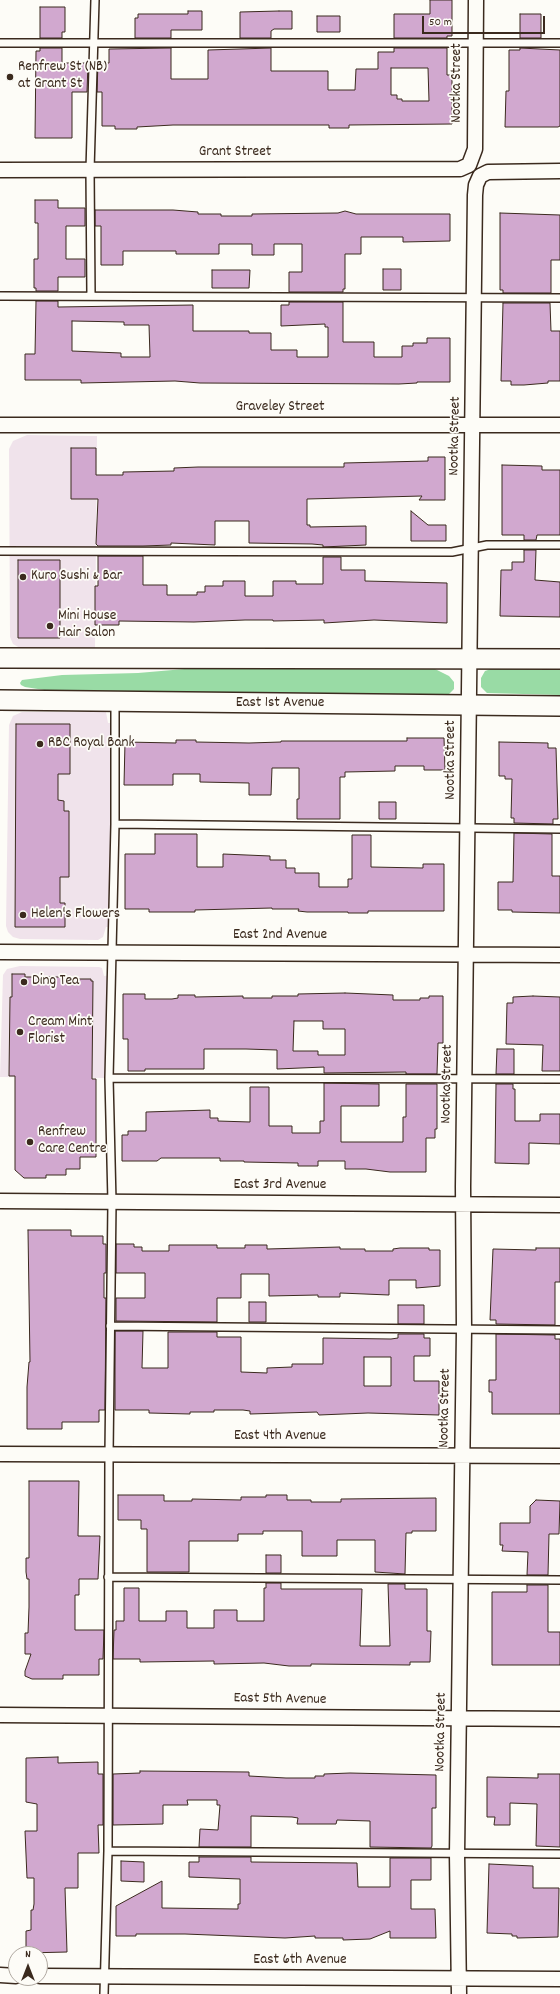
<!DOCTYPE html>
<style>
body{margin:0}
#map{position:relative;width:560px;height:1994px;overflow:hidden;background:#fdfcf7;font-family:Dekko,sans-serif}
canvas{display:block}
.north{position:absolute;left:8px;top:1946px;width:40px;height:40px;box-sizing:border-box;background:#fdfcf7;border:1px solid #afa8a0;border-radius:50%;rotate:0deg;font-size:11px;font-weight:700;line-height:16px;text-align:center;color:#3b2a1e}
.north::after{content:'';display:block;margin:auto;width:14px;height:18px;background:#3b2a1e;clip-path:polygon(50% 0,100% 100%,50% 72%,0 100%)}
.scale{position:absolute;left:422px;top:16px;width:123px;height:18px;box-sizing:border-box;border:2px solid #3b2a1e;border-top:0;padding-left:5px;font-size:12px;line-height:14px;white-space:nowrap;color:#3b2a1e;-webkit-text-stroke:3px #fdfcf7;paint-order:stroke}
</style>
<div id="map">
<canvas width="560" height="1994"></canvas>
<div class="north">N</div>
<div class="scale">50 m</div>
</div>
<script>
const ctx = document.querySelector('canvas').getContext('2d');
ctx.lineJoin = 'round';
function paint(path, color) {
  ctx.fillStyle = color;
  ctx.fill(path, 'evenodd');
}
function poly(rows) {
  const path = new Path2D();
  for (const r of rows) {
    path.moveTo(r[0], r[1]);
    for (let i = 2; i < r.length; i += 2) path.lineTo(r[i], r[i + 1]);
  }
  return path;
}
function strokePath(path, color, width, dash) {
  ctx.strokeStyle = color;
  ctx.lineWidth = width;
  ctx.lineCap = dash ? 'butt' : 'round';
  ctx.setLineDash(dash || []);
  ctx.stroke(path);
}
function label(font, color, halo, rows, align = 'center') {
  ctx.font = font + ' Dekko,sans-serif';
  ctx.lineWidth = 3.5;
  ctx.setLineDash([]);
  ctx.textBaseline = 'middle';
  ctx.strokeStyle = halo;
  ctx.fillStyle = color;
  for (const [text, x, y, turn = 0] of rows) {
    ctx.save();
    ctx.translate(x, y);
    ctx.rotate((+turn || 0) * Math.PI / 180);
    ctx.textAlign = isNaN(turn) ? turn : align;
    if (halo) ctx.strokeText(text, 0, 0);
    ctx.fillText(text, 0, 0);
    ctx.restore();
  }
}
paint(poly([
 [27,435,97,436,95,649,20,648,13,644,10,637,9,449,13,441],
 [22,712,106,712,108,723,114,723,113,927,106,927,103,937,98,940,20,939,13,937,8,932,6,926,9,725,13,716],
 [20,966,99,967,102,968,104,976,112,975,109,1078,0,1077,3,975,7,969]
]), '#f0e3eb');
paint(poly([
 [219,666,424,667,435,669,449,676,454,682,454,689,448,695,70,694,25,687,21,685,20,683,22,680,62,675,138,673],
 [494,668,560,668,560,695,487,693,481,687,481,678,485,671]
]), '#99dba5');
const building = poly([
 [430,0,452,0,452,36,447,36,447,38,394,38,394,14,430,14,430,0],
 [40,7,65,7,65,32,62,32,62,38,40,38,40,7],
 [188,11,202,11,202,30,171,30,171,38,135,38,135,18,138,18,138,14,188,14,188,11],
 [279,11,292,11,292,29,274,29,271,31,271,38,240,38,240,12,279,11],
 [520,14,541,14,541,38,520,38,520,14],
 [317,16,340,16,340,32,317,32,317,16],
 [40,48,62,48,62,63,88,63,87,92,72,92,72,138,35,138,36,51,40,51,40,48],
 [171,48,171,79,208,79,208,50,271,48,271,71,328,71,328,90,355,90,356,69,378,69,378,52,394,52,394,48,447,48,447,75,452,75,452,124,349,125,349,128,329,128,329,125,173,125,137,127,137,129,115,129,115,126,102,126,102,92,97,92,98,63,109,63,109,49,171,48],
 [391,68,428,68,429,101,402,101,402,99,397,99,397,95,391,95,391,68],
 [520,48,560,50,560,126,558,127,505,127,506,91,509,91,509,50,520,50,520,48],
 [35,200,58,200,58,208,85,208,85,226,66,226,66,259,85,259,85,277,58,277,58,291,36,291,36,288,34,288,34,259,38,259,38,223,35,223,35,200],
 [95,210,173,210,198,212,198,214,221,214,221,216,252,216,252,214,338,213,345,211,356,214,450,214,450,241,403,242,403,237,361,237,361,254,345,254,345,289,343,289,343,292,289,292,289,272,302,272,302,244,274,244,274,255,252,255,252,244,219,244,219,254,176,254,176,251,123,251,123,265,101,265,101,226,95,226,95,210],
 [500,213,560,215,560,260,551,260,551,293,503,293,503,290,500,290,500,213],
 [383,269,401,269,401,290,383,290,383,269],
 [212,270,250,270,249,288,212,288,212,270],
 [36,301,58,301,58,307,193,305,193,331,249,331,249,333,271,333,271,350,297,350,297,357,328,357,328,327,325,327,325,324,281,326,281,305,289,305,289,302,343,302,343,342,374,342,374,357,402,357,402,346,413,346,413,343,427,343,427,338,450,338,450,382,417,382,417,383,399,384,200,383,175,381,81,383,81,380,25,380,25,354,35,354,36,301],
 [72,321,124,322,124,325,149,325,150,357,121,357,121,353,72,351,72,321],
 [503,303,550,303,551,331,560,331,560,381,548,381,548,383,524,385,511,385,511,381,501,381,503,303],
 [71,448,96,448,96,475,123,475,123,472,174,471,174,468,198,467,344,467,344,463,428,461,428,457,445,457,445,500,419,500,422,496,307,499,307,525,310,525,310,527,366,526,366,545,323,547,323,545,312,544,249,543,249,521,215,521,215,545,171,543,171,545,143,546,98,546,96,544,98,499,71,499,71,448],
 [502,465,542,466,542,470,560,470,560,535,537,535,536,540,524,540,524,535,502,535,502,465],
 [411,511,428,525,446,525,446,541,411,541,411,511],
 [524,550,536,550,535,580,560,582,560,617,500,616,501,570,512,570,512,562,524,562,524,550],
 [98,556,143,556,143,585,167,585,167,595,197,595,197,592,205,592,205,586,223,586,223,581,245,581,245,596,273,596,273,581,296,581,296,584,323,584,323,557,341,557,341,570,365,570,365,581,447,583,447,623,374,620,324,623,324,620,273,621,273,620,245,620,194,622,119,621,119,625,95,625,95,586,98,586,98,556],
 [18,560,60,560,60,638,18,638,18,560],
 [16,724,70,724,70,774,58,774,58,800,64,801,64,811,69,811,69,877,60,877,60,903,65,903,65,927,15,927,16,724],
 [407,738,444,738,445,770,424,770,424,766,395,766,395,771,345,772,345,777,340,777,340,819,297,819,297,799,299,799,299,768,272,768,271,795,249,795,249,783,200,782,200,774,173,774,173,785,124,785,125,742,176,743,176,740,196,740,196,742,249,743,281,742,281,741,407,741,407,738],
 [499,742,548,743,548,748,556,748,558,819,553,819,553,824,514,823,514,818,511,818,512,779,505,779,505,776,499,776,499,742],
 [379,802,396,802,396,819,379,819,379,802],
 [514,833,552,834,552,876,560,876,560,913,512,912,512,910,498,910,498,882,513,882,514,833],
 [155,834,197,834,197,867,223,867,223,854,270,856,270,860,286,860,286,868,295,868,295,873,319,873,319,887,348,887,348,879,352,879,352,835,371,835,371,867,423,868,423,864,444,864,444,911,368,911,368,913,348,913,348,912,307,912,298,911,299,909,272,909,272,908,195,910,195,912,149,912,149,909,125,909,125,854,155,854,155,834],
 [12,974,25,974,25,977,70,977,70,979,91,979,91,981,93,981,92,1079,96,1079,96,1157,80,1157,80,1169,66,1169,66,1175,46,1175,46,1178,24,1178,15,1170,15,1076,9,1076,10,997,12,997,12,974],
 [345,993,393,995,393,1000,420,1000,420,998,429,998,429,996,443,996,443,1043,438,1043,437,1074,406,1074,406,1072,324,1073,324,1067,277,1069,277,1050,246,1049,204,1049,204,1069,145,1069,145,1071,128,1071,128,1039,123,1039,123,994,145,994,145,999,172,999,178,998,178,995,195,995,195,997,243,996,243,998,272,998,272,996,298,996,298,994,345,993],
 [294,1021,323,1021,323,1029,345,1029,345,1055,318,1055,318,1051,293,1051,294,1021],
 [533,996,560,997,560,1071,542,1071,543,1045,506,1044,507,1003,513,1003,513,997,533,996],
 [497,1049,514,1049,514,1074,496,1074,497,1049],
 [324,1083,379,1084,379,1106,341,1106,341,1142,403,1142,403,1117,406,1117,406,1084,437,1084,437,1129,435,1129,435,1138,426,1138,426,1172,390,1172,366,1169,345,1169,345,1161,318,1161,318,1166,298,1166,298,1163,244,1162,244,1161,220,1161,220,1158,161,1158,157,1161,122,1161,122,1135,128,1135,128,1131,146,1131,146,1112,210,1110,210,1118,218,1118,218,1121,250,1122,250,1087,269,1087,269,1126,292,1126,292,1133,320,1133,320,1121,324,1121,324,1083],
 [496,1084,513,1084,513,1089,515,1089,515,1121,540,1121,540,1114,560,1114,560,1144,529,1143,529,1164,495,1163,496,1084],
 [28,1230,71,1230,71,1236,103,1236,103,1244,106,1244,106,1273,104,1273,104,1298,106,1298,105,1410,99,1410,99,1422,62,1422,62,1429,27,1429,27,1387,29,1362,30,1362,28,1230],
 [116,1244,134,1244,134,1247,142,1247,142,1251,169,1251,169,1245,217,1245,217,1248,245,1248,245,1245,267,1245,267,1249,340,1247,340,1249,365,1249,365,1251,393,1251,393,1249,400,1248,429,1248,429,1250,440,1250,440,1286,416,1288,416,1280,389,1280,389,1295,340,1293,340,1297,318,1297,318,1295,269,1296,269,1274,241,1274,241,1298,217,1298,217,1322,116,1321,116,1298,145,1298,145,1273,116,1273,116,1244],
 [536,1248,560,1248,560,1282,555,1282,555,1325,496,1324,496,1320,490,1320,493,1249,536,1250,536,1248],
 [249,1302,266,1302,266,1322,249,1322,249,1302],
 [398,1305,424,1305,424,1324,398,1324,398,1305],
 [115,1331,143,1331,142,1368,168,1368,168,1332,217,1332,217,1337,241,1337,241,1372,267,1373,267,1368,292,1367,292,1364,323,1364,323,1338,391,1339,398,1338,398,1334,424,1334,424,1338,430,1338,430,1356,414,1356,414,1381,439,1381,439,1415,368,1413,319,1415,317,1412,250,1414,250,1411,243,1410,214,1410,214,1412,190,1412,190,1414,149,1413,149,1410,115,1410,115,1331],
 [364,1357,391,1357,391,1386,364,1386,364,1357],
 [496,1334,555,1335,555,1339,560,1339,560,1414,492,1414,492,1392,489,1392,489,1380,496,1380,496,1334],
 [29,1481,79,1481,78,1536,100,1536,98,1579,79,1579,79,1595,75,1595,75,1630,104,1630,103,1659,99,1659,99,1675,63,1675,63,1679,32,1679,25,1676,25,1671,31,1654,25,1654,25,1633,28,1633,29,1607,29,1579,27,1579,26,1572,26,1558,29,1558,29,1481],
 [118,1495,164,1495,164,1501,192,1501,192,1499,241,1500,241,1497,266,1497,266,1495,287,1495,287,1500,311,1500,311,1502,341,1502,341,1499,436,1498,436,1531,412,1531,412,1533,406,1533,405,1574,375,1572,375,1540,337,1540,337,1556,302,1556,302,1531,263,1531,263,1534,238,1534,238,1541,189,1541,189,1572,147,1572,147,1529,141,1529,141,1520,118,1520,118,1495],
 [536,1500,560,1501,559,1534,549,1534,548,1575,527,1575,528,1552,502,1551,503,1545,500,1545,500,1523,530,1523,530,1506,536,1500],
 [266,1555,281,1555,281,1573,266,1573,266,1555],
 [266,1583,281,1583,281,1589,362,1589,360,1646,390,1646,388,1584,405,1584,405,1589,427,1589,427,1631,431,1631,430,1662,410,1662,410,1665,311,1664,311,1666,289,1666,264,1663,214,1664,214,1661,140,1662,140,1659,113,1659,114,1630,116,1630,116,1621,124,1621,124,1588,139,1588,139,1621,166,1621,166,1611,187,1611,187,1628,214,1628,214,1610,237,1610,237,1621,264,1621,264,1588,266,1588,266,1583],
 [527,1585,548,1585,548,1632,560,1632,560,1665,492,1665,492,1592,527,1592,527,1585],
 [58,1757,58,1763,98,1762,98,1774,103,1774,103,1825,98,1825,99,1853,78,1853,78,1888,65,1888,67,1952,26,1953,26,1931,31,1930,31,1910,33,1910,34,1904,34,1878,27,1878,25,1831,37,1831,37,1804,26,1802,26,1758,58,1757],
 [140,1771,249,1772,249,1776,286,1778,315,1778,315,1776,324,1776,324,1774,350,1773,436,1775,436,1808,432,1808,432,1846,431,1848,370,1847,370,1821,337,1820,336,1824,297,1824,298,1818,292,1817,251,1816,251,1847,199,1847,200,1829,218,1830,220,1805,217,1805,217,1800,187,1800,188,1805,163,1805,163,1824,113,1825,113,1774,140,1773,140,1771],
 [538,1774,560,1774,560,1847,536,1846,537,1804,510,1803,510,1825,494,1825,495,1817,487,1817,487,1777,538,1778,538,1774],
 [199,1857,251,1857,251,1862,357,1863,358,1887,390,1887,390,1858,431,1858,431,1880,411,1880,411,1909,435,1909,436,1938,390,1938,390,1931,370,1939,343,1940,343,1938,315,1938,315,1936,285,1938,185,1934,136,1934,136,1936,116,1936,116,1906,162,1881,162,1908,238,1909,238,1904,240,1904,240,1879,189,1877,189,1862,199,1862,199,1857],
 [121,1861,144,1862,144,1882,121,1881,121,1861],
 [489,1864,533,1866,533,1888,559,1888,558,1937,517,1938,517,1936,512,1936,512,1934,487,1933,489,1864]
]);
paint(building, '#d1a8cf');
strokePath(building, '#3b2a1e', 1);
const service = poly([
 [0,43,560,43],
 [0,296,560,298],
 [91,296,90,170,95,0],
 [0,551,452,552,487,545,560,545],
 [115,824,560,829],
 [109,1078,560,1079],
 [110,1326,560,1330],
 [108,1577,560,1580],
 [108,1851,560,1854],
 [104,1994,108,1851,109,1454,112,1202,109,1078,115,824,115,703]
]);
const minor = poly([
 [0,170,460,169,469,165,475,149,476,0],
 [0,425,560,425],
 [0,952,560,955],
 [0,1201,560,1205],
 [0,1454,560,1456],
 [0,1715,560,1719],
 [0,1975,16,1976],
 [40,1976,560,1979],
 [459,1994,457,1854,464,1330,463,1186,475,195,476,185,480,176,488,172,560,171]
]);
const secondary = poly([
 [0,658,560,659],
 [0,700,560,706]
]);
strokePath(service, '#3b2a1e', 10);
strokePath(minor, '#3b2a1e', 17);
strokePath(secondary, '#3b2a1e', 22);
strokePath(service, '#fdfcf7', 7);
strokePath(minor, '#fdfcf7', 14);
strokePath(secondary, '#fdfcf7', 19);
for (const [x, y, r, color] of [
 [10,77,4,"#3b2a1e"],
 [23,577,4,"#3b2a1e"],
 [50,626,4,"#3b2a1e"],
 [40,744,4,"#3b2a1e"],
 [23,915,4,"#3b2a1e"],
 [24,982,4,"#3b2a1e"],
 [20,1032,4,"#3b2a1e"],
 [30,1142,4,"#3b2a1e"]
]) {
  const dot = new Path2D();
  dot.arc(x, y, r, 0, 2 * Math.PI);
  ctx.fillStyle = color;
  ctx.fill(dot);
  strokePath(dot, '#fdfcf7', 1.5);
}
label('15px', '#3b2a1e', '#fdfcf7', [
 ["Renfrew St (NB)",18,68],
 ["at Grant St",18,85],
 ["Kuro Sushi & Bar",31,577],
 ["Mini House",58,617],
 ["Hair Salon",58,634],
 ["RBC Royal Bank",48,744],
 ["Helen's Flowers",31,915],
 ["Ding Tea",32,982],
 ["Cream Mint",28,1023],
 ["Florist",28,1040],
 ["Renfrew",38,1133],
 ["Care Centre",38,1150]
], 'left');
label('15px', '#3b2a1e', '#fdfcf7', [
 ["Nootka Street",458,83,-90],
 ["Grant Street",235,153],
 ["Graveley Street",280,408],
 ["Nootka Street",456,436,-89],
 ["East 1st Avenue",280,704],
 ["Nootka Street",452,760,-90],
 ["East 2nd Avenue",280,936],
 ["Nootka Street",448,1084,-89],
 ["East 3rd Avenue",280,1186],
 ["Nootka Street",446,1408,-89],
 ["East 4th Avenue",280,1437],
 ["East 5th Avenue",280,1700,1],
 ["Nootka Street",442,1732,-89],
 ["East 6th Avenue",300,1961]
]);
</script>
